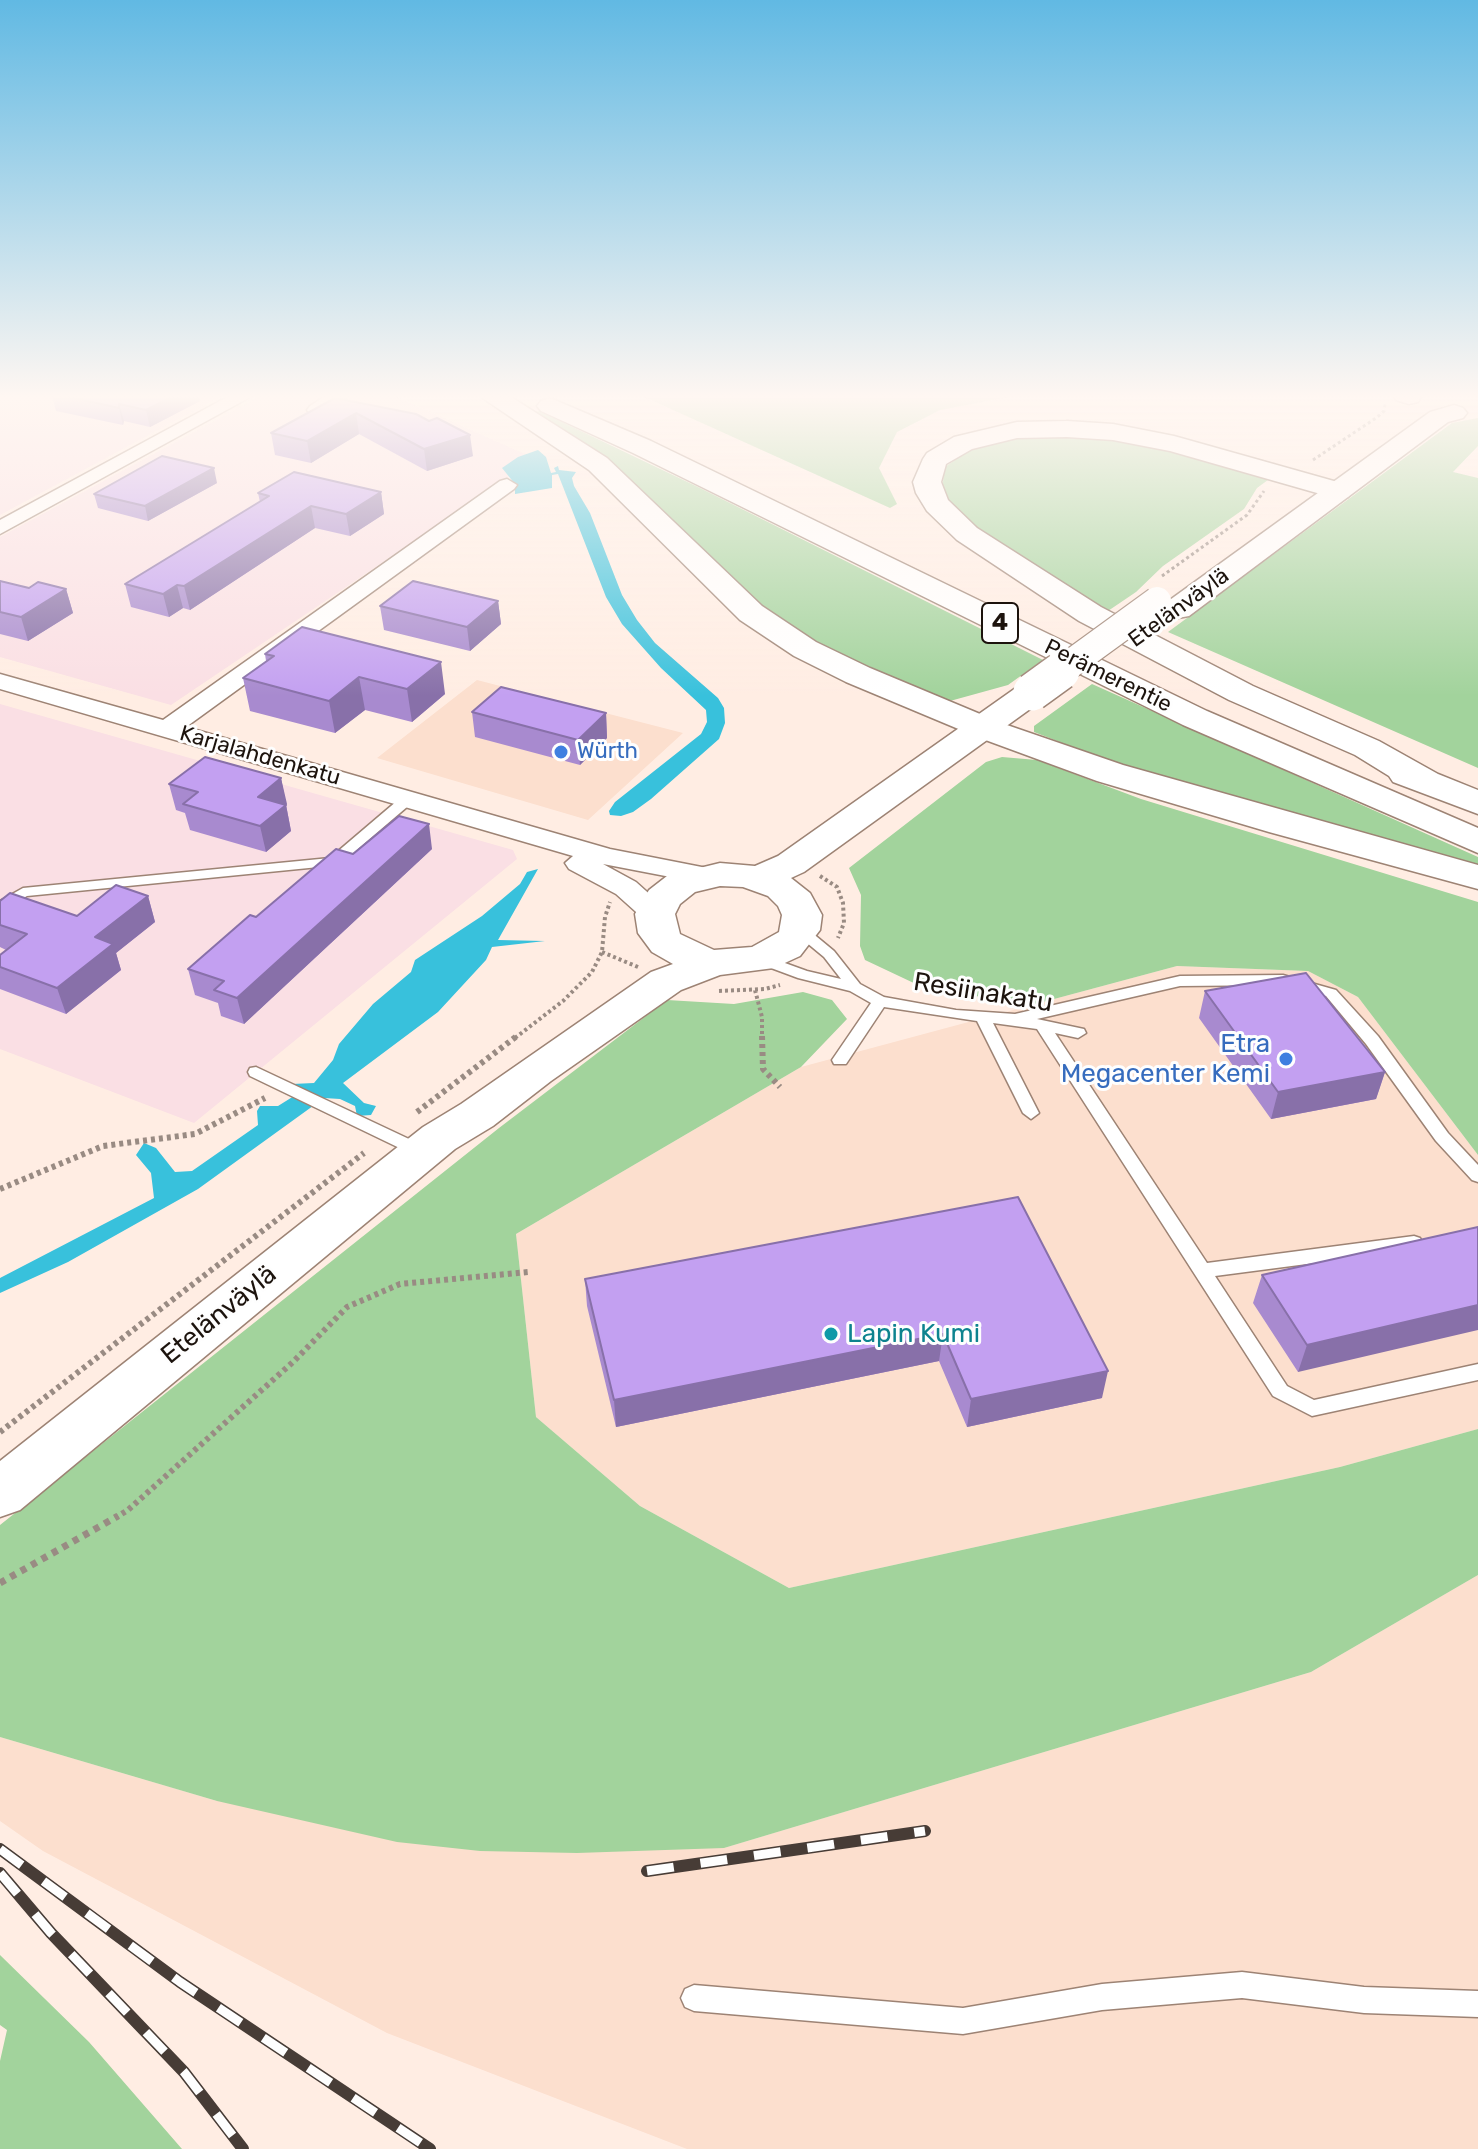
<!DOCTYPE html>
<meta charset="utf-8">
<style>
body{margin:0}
canvas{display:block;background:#ffede3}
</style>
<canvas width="1478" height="2149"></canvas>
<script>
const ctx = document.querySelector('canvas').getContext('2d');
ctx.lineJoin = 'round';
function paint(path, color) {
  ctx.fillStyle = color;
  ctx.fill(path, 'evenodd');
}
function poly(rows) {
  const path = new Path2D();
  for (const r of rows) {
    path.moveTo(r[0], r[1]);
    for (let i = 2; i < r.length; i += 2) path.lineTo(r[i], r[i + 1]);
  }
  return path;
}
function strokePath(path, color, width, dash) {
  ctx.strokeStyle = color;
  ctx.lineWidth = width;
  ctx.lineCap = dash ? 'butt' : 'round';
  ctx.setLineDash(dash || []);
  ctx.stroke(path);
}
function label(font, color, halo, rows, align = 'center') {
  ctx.font = font + ' Rubik,sans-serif';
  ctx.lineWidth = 6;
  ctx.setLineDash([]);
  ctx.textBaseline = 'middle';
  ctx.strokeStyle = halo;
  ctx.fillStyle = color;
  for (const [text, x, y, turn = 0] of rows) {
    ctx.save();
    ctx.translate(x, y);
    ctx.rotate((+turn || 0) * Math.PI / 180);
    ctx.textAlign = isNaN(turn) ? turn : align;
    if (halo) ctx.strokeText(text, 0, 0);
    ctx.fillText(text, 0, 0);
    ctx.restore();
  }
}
paint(poly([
 [477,680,683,733,588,820,377,758],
 [1177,966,1308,971,1358,997,1478,1155,1478,1429,1340,1467,789,1588,640,1506,536,1417,516,1234,801,1067],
 [1478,1575,1478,2149,687,2149,387,2033,43,1851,0,1821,0,1737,217,1801,724,1848,1311,1672]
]), '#fcdfce');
paint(poly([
 [0,395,223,395,0,515],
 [263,395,392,395,536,459,171,705,0,657,0,537],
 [0,704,513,850,517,859,194,1123,0,1049]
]), '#fadfe4');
paint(poly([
 [640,395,1019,395,940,410,897,432,879,468,897,504,890,508],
 [539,411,700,488,1043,660,1008,685,950,701,826,649,763,609,611,465,582,442,534,413],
 [1478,418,1478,446,1453,472,1478,478,1478,768,1168,632,1452,423],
 [1036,434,1140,442,1272,477,1257,488,1244,509,1163,566,1136,592,1105,613,973,527,950,505,942,489,945,467,975,446],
 [1092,684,1478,857,1478,866,1137,772,1034,732,1034,726],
 [1002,757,1037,760,1141,799,1478,902,1478,1155,1358,997,1308,971,1177,966,1028,1006,918,985,865,960,860,946,861,895,849,868,986,762],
 [803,992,832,1000,847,1019,801,1067,516,1234,536,1417,640,1506,789,1588,1340,1467,1478,1429,1478,1575,1311,1672,724,1848,577,1853,480,1851,397,1842,217,1801,0,1737,0,1525,499,1128,667,1000,734,1004],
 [0,1955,89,2042,182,2149,0,2149,0,2061,7,2030,0,2025]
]), '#a2d39c');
paint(poly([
 [538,450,546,457,551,473,556,472,554,468,558,466,559,470,576,472,572,478,574,486,590,513,622,595,637,620,655,643,718,698,724,708,725,723,719,739,651,799,633,812,621,816,610,815,609,811,615,802,701,734,707,722,706,710,661,668,622,624,606,597,558,474,552,475,552,488,515,494,515,484,502,468,518,457],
 [538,869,498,940,545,941,492,947,486,960,438,1012,343,1083,364,1103,376,1106,371,1115,357,1116,355,1106,340,1099,324,1098,198,1189,68,1262,0,1293,0,1278,154,1198,151,1173,136,1155,144,1143,156,1148,175,1172,192,1171,258,1125,257,1111,260,1106,278,1106,294,1096,292,1084,314,1083,333,1060,339,1044,373,1004,411,972,415,960,482,916,520,884,527,872]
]), '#38c1dc');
const service = poly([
 [409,794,414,795,414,801,339,865,27,896,0,911,0,901,23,888,330,858,404,795,409,794],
 [800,926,805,927,834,951,860,984,884,997,956,1010,1015,1014,1180,976,1283,975,1336,990,1378,1036,1448,1133,1478,1165,1478,1182,1472,1180,1436,1141,1366,1044,1326,996,1283,985,1180,986,1037,1019,1084,1029,1086,1033,1078,1038,1055,1033,1207,1263,1414,1236,1420,1238,1423,1243,1420,1248,1414,1250,1215,1276,1287,1386,1314,1400,1478,1364,1478,1380,1312,1416,1273,1396,1037,1029,993,1023,1039,1113,1031,1119,1023,1113,977,1021,884,1007,846,1064,834,1064,832,1060,871,1003,850,991,798,978,755,962,753,959,760,954,807,971,841,979,824,957,795,933,793,930,800,926],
 [256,1067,426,1147,428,1151,426,1155,414,1155,250,1076,248,1072,250,1068,256,1067],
 [1242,1972,1364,1987,1478,1991,1478,2017,1364,2013,1242,1998,1102,2010,963,2034,694,2011,685,2007,681,1998,685,1989,694,1985,963,2008,1102,1984,1242,1972]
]);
const minor = poly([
 [231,395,254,395,0,534,0,520,231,395],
 [327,395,349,395,322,414,310,414,307,410,310,406,327,395],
 [507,479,517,485,514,489,186,727,610,849,717,870,721,876,717,882,707,884,603,864,636,882,665,908,669,914,665,920,655,923,645,920,616,894,569,869,565,863,573,856,0,689,0,674,163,720,500,481,507,479]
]);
const secondary = poly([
 [1393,395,1420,395,1421,397,1418,402,1409,404,1396,400,1393,395],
 [1454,405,1463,408,1467,413,1463,418,1448,422,1189,616,1178,618,1167,616,1163,609,1167,602,1430,412,1454,405],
 [1032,682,1044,685,1049,692,1044,699,804,872,791,878,810,893,822,915,820,930,800,956,774,968,720,975,681,990,551,1081,493,1126,455,1149,20,1510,0,1517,0,1461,423,1127,461,1104,651,972,673,964,652,952,638,933,635,914,649,890,667,876,720,863,755,866,778,856,1020,685,1032,682],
 [720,886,743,887,768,896,778,906,782,915,779,932,752,947,714,950,680,934,675,914,680,904,695,892,720,886]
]);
const motorway = poly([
 [478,395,508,395,607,458,762,606,816,642,870,668,1004,724,1123,765,1478,865,1478,889,1269,832,1097,781,980,738,846,682,794,656,740,620,589,470,478,395],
 [550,398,651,441,1207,711,1478,828,1478,853,1183,725,633,453,541,411,537,406,541,401,550,398],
 [1067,421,1113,424,1174,436,1348,485,1352,491,1348,497,1338,499,1170,451,1113,440,1067,437,1017,438,972,449,946,464,941,482,948,500,977,528,1101,607,1253,686,1379,741,1438,774,1478,790,1478,814,1393,782,1389,776,1355,755,1229,700,1079,621,957,540,927,511,916,493,913,482,923,459,927,453,954,437,1017,422,1067,421]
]);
strokePath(service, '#9d8374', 3);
strokePath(minor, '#9d8374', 3);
strokePath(secondary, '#9d8374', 3);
strokePath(motorway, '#9d8374', 3);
strokePath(poly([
 [1313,460,1376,418,1384,411,1385,404],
 [1162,576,1247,515,1264,491]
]), '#998b83', 3, [3, 3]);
strokePath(poly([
 [820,876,837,887,843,903,844,923,838,938],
 [602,952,638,967],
 [755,990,762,1017,762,1038],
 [719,991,765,989,780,985],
 [515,1038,563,1001,592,972,602,952,605,917,610,902]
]), '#998b83', 4, [3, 3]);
strokePath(poly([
 [762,1036,763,1069,780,1087],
 [417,1112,517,1036],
 [0,1189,103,1146,195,1134,265,1098],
 [0,1432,364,1153],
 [115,1518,128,1510,293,1362,347,1307,400,1284,528,1272]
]), '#998b83', 6, [4, 4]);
strokePath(poly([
 [0,1583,118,1516]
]), '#998b83', 7, [6, 6]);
paint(service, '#fff');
paint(minor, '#fff');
paint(secondary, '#fff');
paint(motorway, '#fff');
const rail = poly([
 [0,1849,180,1982,430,2149],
 [647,1871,925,1831],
 [0,1873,51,1933,184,2072,243,2149]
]);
strokePath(rail, '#473c36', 12);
strokePath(rail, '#fefefe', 9, [27]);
const secondaryBridgeFar1 = poly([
 [1058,673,1157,601]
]);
const secondaryBridge = poly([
 [1032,692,1061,671]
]);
strokePath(secondaryBridgeFar1, '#9d8374', 30, []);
strokePath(secondaryBridge, '#9d8374', 40, []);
strokePath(secondaryBridgeFar1, '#fff', 28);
strokePath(secondaryBridge, '#fff', 37);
paint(poly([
 [52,395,203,395,199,397,200,401,150,427,124,421,123,425,56,411],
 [335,398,473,456,427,471,359,434,311,463,275,455,271,433],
 [217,483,148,521,98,508,94,494],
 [381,492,384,514,350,536,315,528,190,610,183,608,169,617,131,607,125,584,260,502,258,493],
 [0,581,29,588,66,589,73,613,28,641,0,634],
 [498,601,501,624,470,651,384,630,380,606],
 [265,654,445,694,412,722,365,710,335,733,250,711,243,678,266,661],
 [472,712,606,713,607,738,580,765,475,737],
 [281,778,291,831,266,852,190,830,185,813,176,810,169,784],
 [432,849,244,1024,221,1016,218,1003,195,995,188,969,256,917,353,854],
 [148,896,155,922,116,953,121,970,66,1014,0,989,0,955,6,950,0,947,0,901,77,916],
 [1205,991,1385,1072,1376,1099,1271,1119,1199,1018],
 [1018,1197,1102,1398,967,1427,939,1361,616,1427,587,1306,585,1279],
 [1478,1227,1298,1372,1253,1303,1262,1275]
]), '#a88acf');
paint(poly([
 [175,395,203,395,199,397,200,401,150,427,146,410],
 [119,404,124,421,123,425,119,408],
 [356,413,359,434,311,463,307,441],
 [470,435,473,456,427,471,424,449],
 [214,468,217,483,148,521,145,506],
 [381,492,384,514,350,536,346,514],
 [311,506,315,528,190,610,184,586],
 [177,585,183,608,169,617,163,594],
 [66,589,73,613,28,641,21,617],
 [498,601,501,624,470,651,467,627],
 [441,662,445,694,412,722,407,689],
 [359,677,365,710,335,733,329,701],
 [606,713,607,738,580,765,578,740],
 [281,778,287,804,264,823,258,797],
 [286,805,291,831,266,852,260,826],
 [429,824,432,849,244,1024,237,998],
 [148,896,155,922,116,953,121,970,66,1014,57,988,95,937],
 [1385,1072,1376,1099,1271,1119,1278,1092],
 [1478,1305,1478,1330,1298,1372,1307,1345],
 [943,1334,939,1361,616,1427,614,1400],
 [1108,1371,1102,1398,967,1427,971,1399]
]), '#8870a9');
const building = poly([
 [61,395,175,395,146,410,119,404,119,408,61,395],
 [335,398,416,414,429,421,437,418,470,435,424,449,356,413,307,441,271,433,335,398],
 [162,456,214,468,145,506,94,494,162,456],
 [294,472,381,492,346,514,311,506,184,586,177,585,163,594,125,584,269,496,258,493,294,472],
 [0,581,29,588,38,582,66,589,21,617,0,612,0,581],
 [413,581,498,601,467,627,380,606,413,581],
 [302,627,441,662,407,689,359,677,329,701,243,678,274,656,265,654,302,627],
 [501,687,606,713,578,740,472,712,501,687],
 [205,757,281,778,258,797,286,805,260,826,183,804,198,792,169,784,205,757],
 [399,816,429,824,237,998,214,990,224,981,188,969,250,915,256,917,336,849,353,854,399,816],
 [116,885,148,896,95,937,113,944,57,988,0,967,0,955,27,934,0,925,0,901,10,893,77,916,116,885],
 [1306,973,1385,1072,1278,1092,1205,991,1306,973],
 [1018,1197,1108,1371,971,1399,943,1334,614,1400,585,1279,1018,1197],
 [1478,1227,1478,1305,1307,1345,1262,1275,1478,1227]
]);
paint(building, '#c3a0f1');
strokePath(building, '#8870a9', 2);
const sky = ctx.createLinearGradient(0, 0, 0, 696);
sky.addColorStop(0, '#61b9e3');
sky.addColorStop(0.57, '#fff7f2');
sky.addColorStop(1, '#fff7f200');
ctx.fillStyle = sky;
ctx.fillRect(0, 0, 1478, 696);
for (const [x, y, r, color] of [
 [561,752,8,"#3f7fe0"],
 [1286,1059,8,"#3f7fe0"],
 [831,1334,8,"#0f9aa8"]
]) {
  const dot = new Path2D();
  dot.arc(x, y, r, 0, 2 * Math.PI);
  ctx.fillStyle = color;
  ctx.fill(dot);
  strokePath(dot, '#fefefe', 3);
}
label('22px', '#1c130d', '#fefefe', [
 ["Etelänväylä",1179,608,-36],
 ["Perämerentie",1108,676,26],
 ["Karjalahdenkatu",260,756,16]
]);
label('22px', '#366cbe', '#fefefe', [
 ["Würth",577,752]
], 'left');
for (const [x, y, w] of [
 [1000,623,36]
]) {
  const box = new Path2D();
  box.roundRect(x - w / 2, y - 20, w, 40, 6);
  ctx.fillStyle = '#fefefe';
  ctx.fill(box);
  strokePath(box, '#1c130d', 2);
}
label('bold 24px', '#1c130d', null, [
 ["4",1000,623]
]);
label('26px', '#1c130d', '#fefefe', [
 ["Resiinakatu",983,993,9],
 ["Etelänväylä",219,1315,-39]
]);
label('26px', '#366cbe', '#fefefe', [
 ["Etra",1270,1044],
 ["Megacenter Kemi",1270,1074]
], 'right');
label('26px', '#0d838f', '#fefefe', [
 ["Lapin Kumi",847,1334]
], 'left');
</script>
